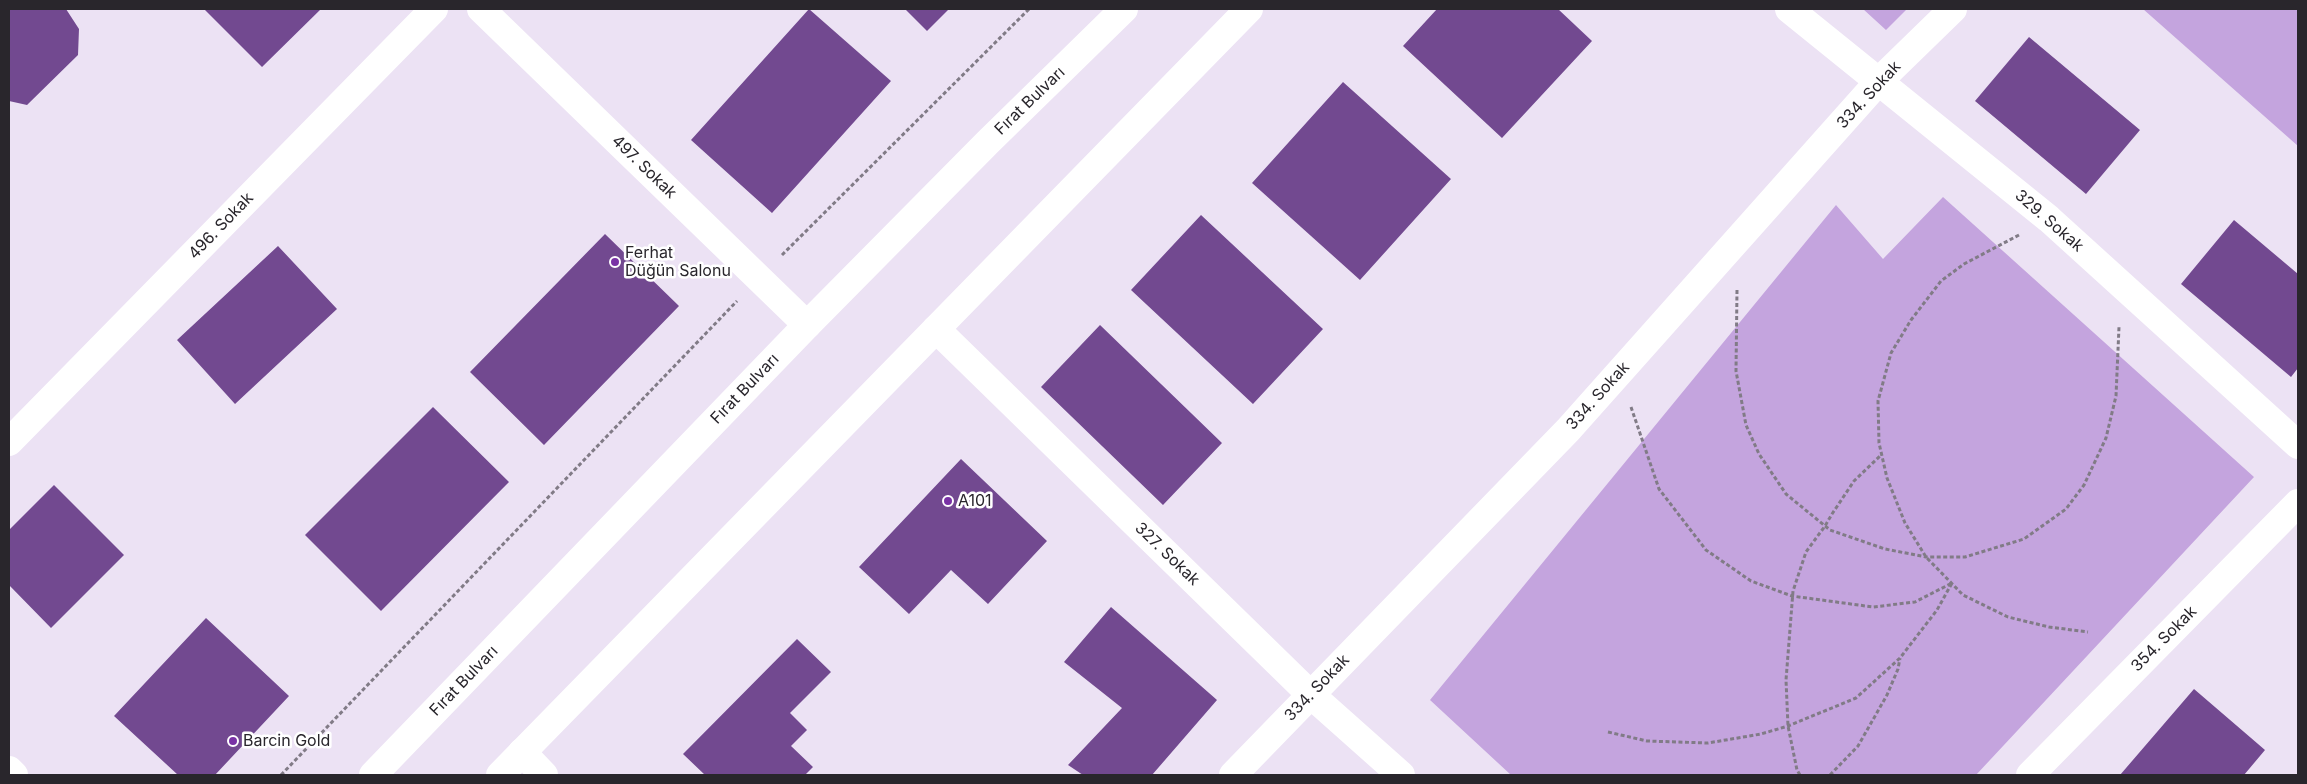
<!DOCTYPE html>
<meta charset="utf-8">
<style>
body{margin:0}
#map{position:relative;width:2307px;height:784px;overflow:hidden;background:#ece2f4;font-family:Inter,sans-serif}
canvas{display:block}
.frame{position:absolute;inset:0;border:10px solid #29262c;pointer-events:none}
</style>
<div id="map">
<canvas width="2307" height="784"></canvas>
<div class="frame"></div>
</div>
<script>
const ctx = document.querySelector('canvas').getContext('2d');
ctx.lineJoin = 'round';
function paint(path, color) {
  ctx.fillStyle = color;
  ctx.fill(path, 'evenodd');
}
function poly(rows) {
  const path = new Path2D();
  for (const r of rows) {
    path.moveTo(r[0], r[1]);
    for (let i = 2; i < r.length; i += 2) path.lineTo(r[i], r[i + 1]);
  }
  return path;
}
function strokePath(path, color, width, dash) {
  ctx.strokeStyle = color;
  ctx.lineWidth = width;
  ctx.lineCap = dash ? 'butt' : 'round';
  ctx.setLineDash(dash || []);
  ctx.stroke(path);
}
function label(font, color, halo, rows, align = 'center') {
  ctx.font = font + ' Inter,sans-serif';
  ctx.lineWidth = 5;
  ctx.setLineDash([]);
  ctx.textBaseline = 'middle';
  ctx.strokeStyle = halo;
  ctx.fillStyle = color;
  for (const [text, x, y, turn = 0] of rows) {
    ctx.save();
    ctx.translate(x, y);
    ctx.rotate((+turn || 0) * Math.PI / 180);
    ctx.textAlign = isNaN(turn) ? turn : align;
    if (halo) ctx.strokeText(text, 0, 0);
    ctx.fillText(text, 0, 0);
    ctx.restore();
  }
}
paint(poly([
 [1863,9,1907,9,1886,30],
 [2143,9,2298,9,2298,146],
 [1943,197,2254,477,1976,775,1511,775,1430,700,1836,205,1883,259]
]), '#c4a4de');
paint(poly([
 [9,9,66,9,79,29,78,55,27,105,9,101],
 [204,9,321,9,262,67],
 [809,9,891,81,772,213,691,140],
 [905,9,949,9,927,31],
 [1437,9,1558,9,1592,41,1502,138,1403,46],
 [2029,37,2140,130,2086,194,1975,101],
 [1343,82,1451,179,1360,280,1252,183],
 [1201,215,1323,329,1253,404,1131,290],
 [2234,220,2298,274,2298,368,2291,377,2181,284],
 [605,234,679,306,544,445,470,372],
 [278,246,337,309,235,404,177,340],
 [1100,325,1222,443,1163,505,1041,387],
 [433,407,509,482,381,611,305,535],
 [961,459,1047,541,988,604,951,570,909,614,859,567],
 [54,485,124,555,51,628,9,585,9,530],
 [1111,607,1217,700,1152,775,1083,775,1068,765,1122,708,1064,662],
 [206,618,289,696,215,775,178,775,114,716],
 [797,639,831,672,790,713,807,730,791,746,813,767,805,775,705,775,683,754],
 [2194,689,2265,750,2244,775,2120,775]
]), '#724990');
strokePath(poly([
 [2019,235,1964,264,1941,281,1911,320,1891,353,1878,401,1879,443,1887,478,1905,523,1926,557,1963,595,2008,617,2049,627,2088,632],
 [782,255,1029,9],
 [1737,290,1736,371,1746,425,1759,454,1786,494,1830,530,1885,549,1926,557,1965,557,2024,539,2066,509,2084,485,2106,438,2116,396,2119,327],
 [1631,407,1659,489,1706,550,1751,581,1792,596,1873,607,1915,602,1952,583],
 [1608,732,1647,741,1708,743,1761,734,1788,726,1856,698,1900,658,1937,610,1952,583],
 [281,775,737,301],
 [1800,775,1797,770,1788,726,1786,680,1793,591,1806,552,1825,526,1832,514,1854,481,1881,455],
 [1830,775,1858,746,1887,695,1898,669,1900,658]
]), '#817b86', 3, [4, 2.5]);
strokePath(poly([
 [481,9,807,325],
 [1789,9,2049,219,2298,445],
 [936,329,1310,694,1401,775],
 [9,442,434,9],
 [522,752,544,775],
 [1233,775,1568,430,1879,81,1953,9],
 [2030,775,2298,503]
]), '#fff', 28);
strokePath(poly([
 [9,770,14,775]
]), '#fff', 28);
strokePath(poly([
 [373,775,807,325,988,142,1124,9],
 [500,775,1249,9]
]), '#fff', 28);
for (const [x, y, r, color] of [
 [615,262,5,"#7932a5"],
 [948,501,5,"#7932a5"],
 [233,741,5,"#7932a5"]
]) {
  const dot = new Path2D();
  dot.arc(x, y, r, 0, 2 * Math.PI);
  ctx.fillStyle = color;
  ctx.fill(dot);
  strokePath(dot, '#fff', 2);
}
label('16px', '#29262c', '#fff', [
 ["334. Sokak",1869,95,-47],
 ["Fırat Bulvarı",1030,101,-44],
 ["497. Sokak",644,167,44],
 ["329. Sokak",2049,221,41],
 ["496. Sokak",221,226,-46],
 ["Fırat Bulvarı",745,389,-46],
 ["334. Sokak",1598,396,-48],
 ["327. Sokak",1167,554,44],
 ["354. Sokak",2164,639,-45],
 ["Fırat Bulvarı",464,681,-46],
 ["334. Sokak",1317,688,-46]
]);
label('16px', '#29262c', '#fff', [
 ["Ferhat",625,253],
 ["Düğün Salonu",625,271],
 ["A101",958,501],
 ["Barcin Gold",243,741]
], 'left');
</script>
